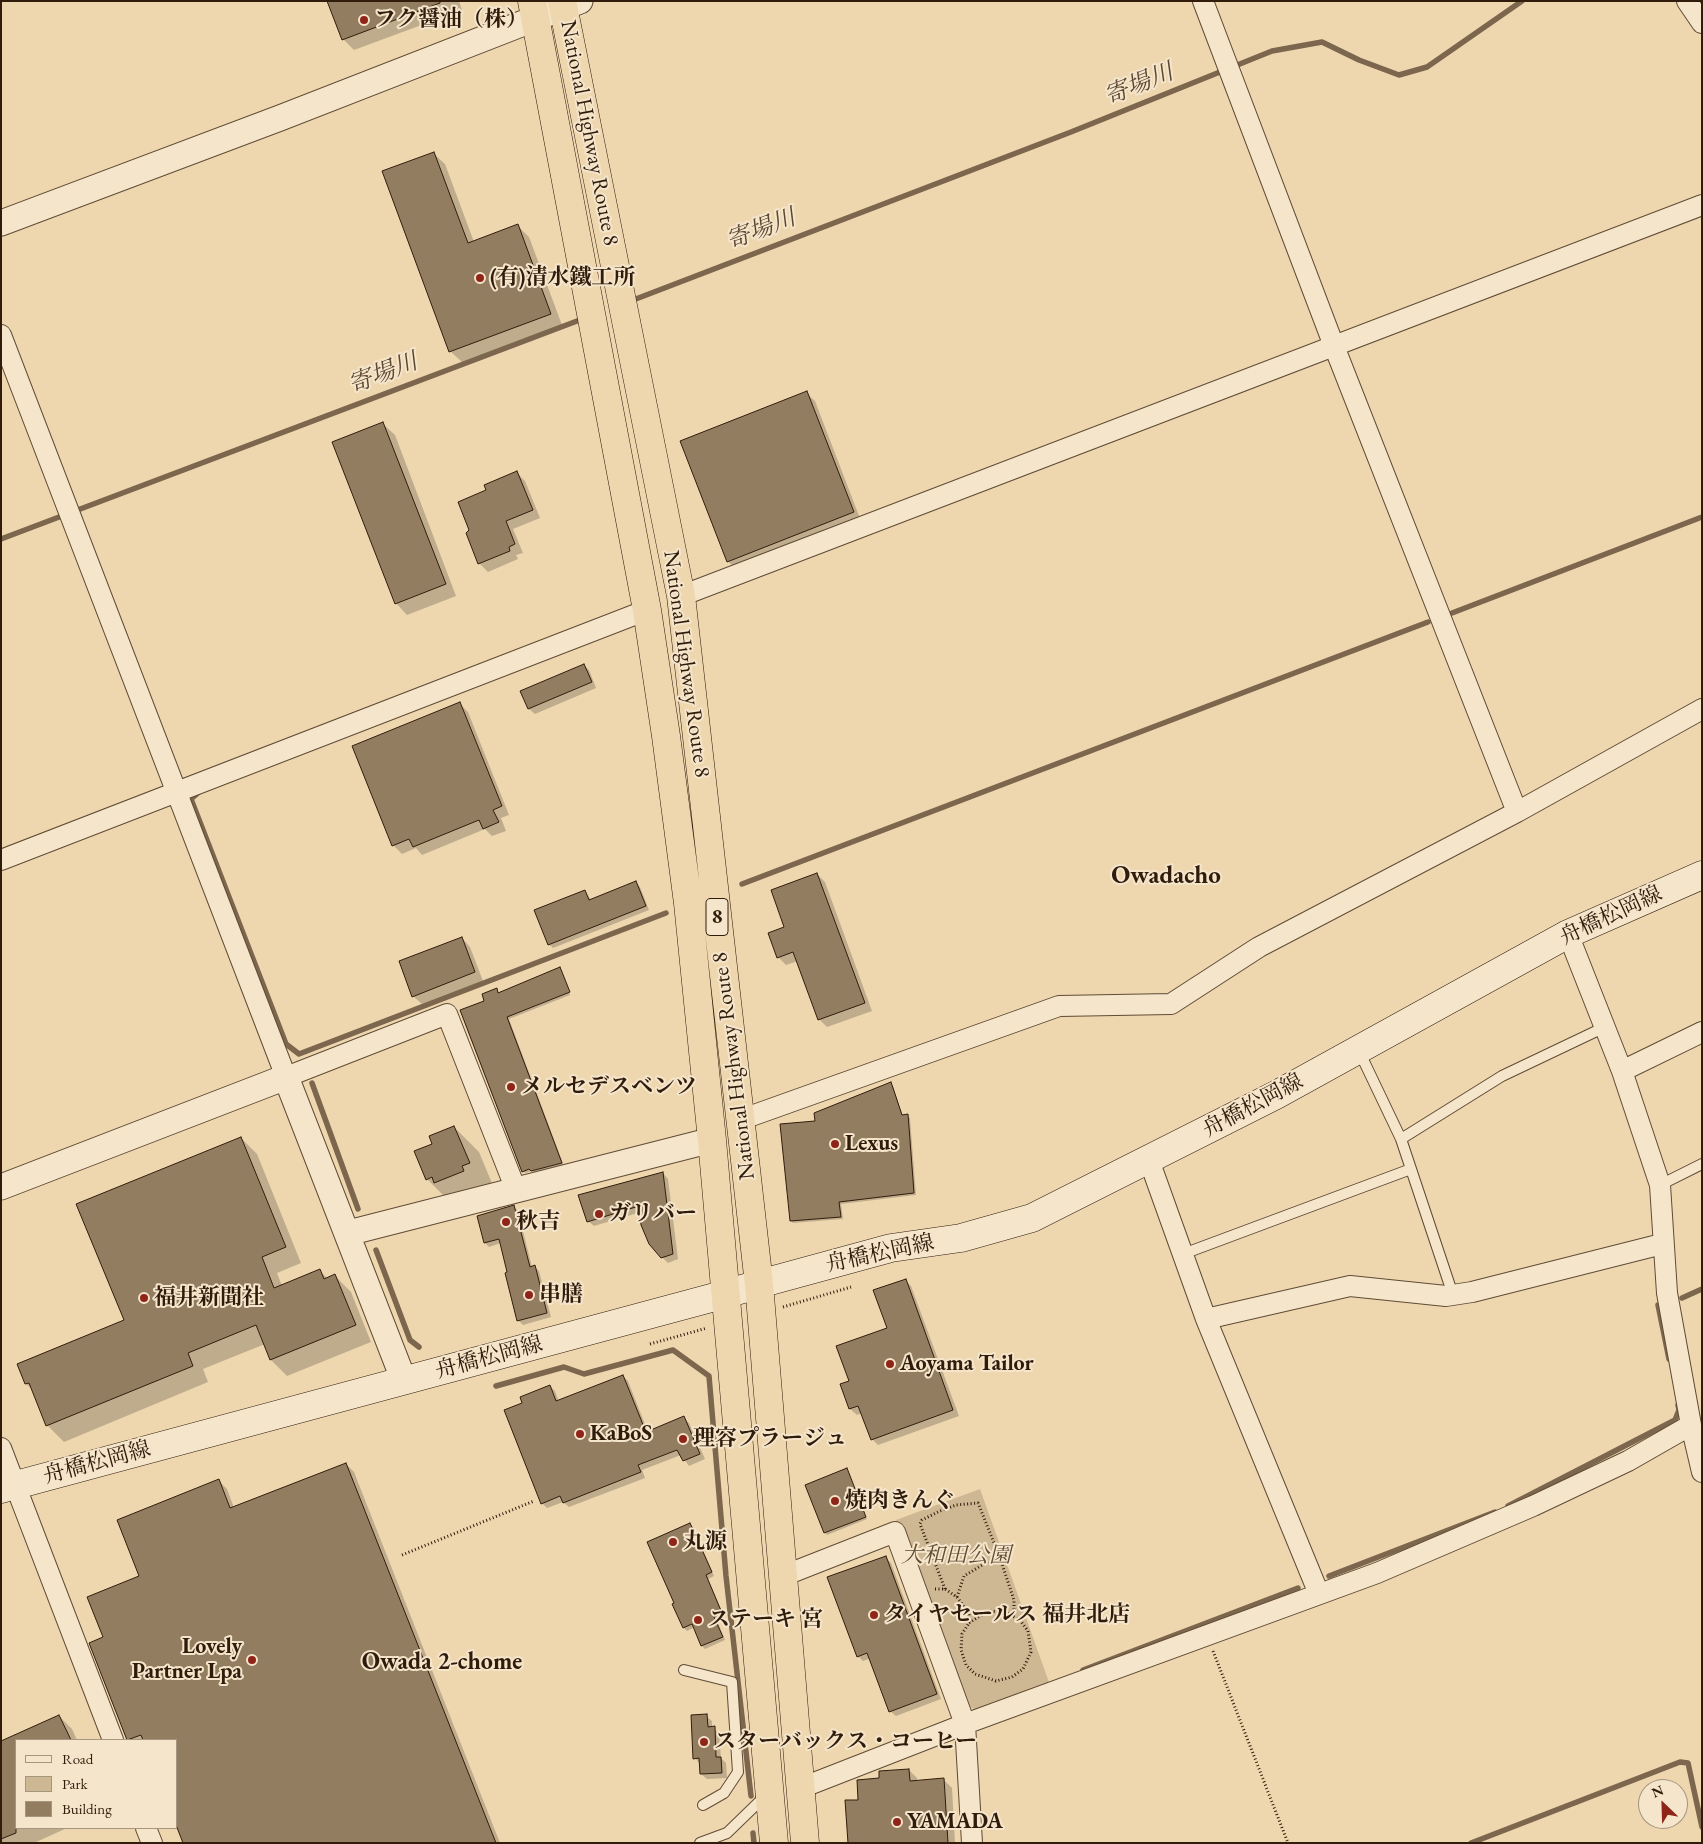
<!DOCTYPE html>
<meta charset="utf-8">
<style>
body{margin:0}
#map{position:relative;width:1703px;height:1844px;overflow:hidden;background:#eed7af;font-family:"EB Garamond",serif}
canvas{display:block}
.frame{position:absolute;inset:0;border:2px solid #311c0c;pointer-events:none}
.legend{position:absolute;left:15px;top:1739px;width:162px;height:90px;box-sizing:border-box;background:#f4e5cb;border:1px solid #a6957f;margin:0;padding:6px 9px;list-style:none;font-size:15px;color:#311c0c}
.legend li{display:flex;align-items:center;gap:10px;height:25px}
.legend b{width:25px;border:1px solid #a6957f}
.north{position:absolute;left:1638px;top:1779px;width:50px;height:50px;box-sizing:border-box;background:#f4e5cb;border:1px solid #a6957f;border-radius:50%;rotate:336deg;font-size:14px;font-weight:700;line-height:20px;text-align:center;color:#311c0c}
.north::after{content:'';display:block;margin:auto;width:18px;height:22px;background:#8f2418;clip-path:polygon(50% 0,100% 100%,50% 72%,0 100%)}
</style>
<div id="map">
<canvas width="1703" height="1844"></canvas>
<div class="frame"></div>
<ul class="legend">
<li><b style="height:6px;background:#f4e5cb"></b>Road</li>
<li><b style="height:14px;background:#ceb793"></b>Park</li>
<li><b style="height:14px;background:#937d61"></b>Building</li>
</ul>
<div class="north">N</div>
</div>
<script>
const ctx = document.querySelector('canvas').getContext('2d');
ctx.lineJoin = 'round';
function paint(path, color) {
  ctx.fillStyle = color;
  ctx.fill(path, 'evenodd');
}
function poly(rows) {
  const path = new Path2D();
  for (const r of rows) {
    path.moveTo(r[0], r[1]);
    for (let i = 2; i < r.length; i += 2) path.lineTo(r[i], r[i + 1]);
  }
  return path;
}
function strokePath(path, color, width, dash) {
  ctx.strokeStyle = color;
  ctx.lineWidth = width;
  ctx.lineCap = dash ? 'butt' : 'round';
  ctx.setLineDash(dash || []);
  ctx.stroke(path);
}
function label(font, color, halo, rows, align = 'center') {
  ctx.font = font + ' "EB Garamond","Noto Serif JP",serif';
  ctx.lineWidth = 4;
  ctx.setLineDash([]);
  ctx.textBaseline = 'middle';
  ctx.strokeStyle = halo;
  ctx.fillStyle = color;
  for (const [text, x, y, turn = 0] of rows) {
    ctx.save();
    ctx.translate(x, y);
    ctx.rotate((+turn || 0) * Math.PI / 180);
    ctx.textAlign = isNaN(turn) ? turn : align;
    if (halo) ctx.strokeText(text, 0, 0);
    ctx.fillText(text, 0, 0);
    ctx.restore();
  }
}
paint(poly([
 [980,1489,1050,1685,977,1711,961,1701,896,1520]
]), '#ceb793');
paint(poly([
 [329,1,459,1,462,10,354,50,343,39],
 [433,153,445,164,474,242,518,226,529,237,562,325,462,362,450,351],
 [806,393,815,401,861,521,736,570,728,561],
 [383,424,395,435,456,596,407,615,396,603],
 [517,473,525,481,540,518,513,529,523,553,516,555,518,559,488,572,479,563,471,531,487,491],
 [584,665,589,670,596,688,535,714,529,709,522,691],
 [460,704,468,712,509,815,501,818,506,831,492,836,485,829,422,855,416,848,402,854,394,846,354,747],
 [817,874,825,882,872,1011,827,1027,819,1019,798,961,786,965,778,957,786,927],
 [636,883,640,887,649,910,553,948,549,944,585,891,591,900],
 [462,938,470,947,483,981,422,1004,413,996],
 [560,970,570,995,509,1019,564,1166,535,1173,532,1171,525,1173,523,1171,486,1002,496,990,499,994],
 [891,1084,893,1086,903,1116,907,1115,910,1118,916,1195,841,1204,843,1219,793,1223,791,1221],
 [454,1127,479,1152,494,1188,452,1204,427,1179],
 [241,1138,257,1154,301,1263,277,1273,282,1286,320,1271,328,1279,335,1276,351,1292,371,1342,287,1376,271,1360,265,1344,203,1369,208,1382,64,1442,47,1425,34,1391,26,1384,125,1321],
 [663,1173,668,1179,678,1259,668,1263,662,1257,641,1212,594,1226,588,1221],
 [514,1207,518,1211,532,1267,535,1267,539,1271,551,1317,523,1325,519,1321,501,1243,489,1247,485,1243,479,1217],
 [905,1280,911,1286,959,1416,878,1445,872,1439,862,1413,857,1415,850,1409,842,1385,851,1382,888,1328],
 [623,1376,628,1381,648,1432,683,1417,689,1423,705,1459,689,1466,681,1455,642,1470,645,1478,569,1507,563,1502,547,1508,542,1503,524,1404,550,1386,555,1391,559,1402],
 [346,1464,354,1472,500,1843,185,1843,176,1740,128,1740,90,1643,104,1638,141,1577,219,1481,227,1489,234,1508],
 [846,1470,867,1519,827,1535,825,1532],
 [690,1524,693,1527,714,1576,708,1579,724,1616,717,1620,725,1640,705,1649,702,1646,695,1627,687,1631,684,1628],
 [885,1557,891,1563,941,1699,896,1716,890,1711,871,1658,863,1661,858,1656],
 [59,1716,72,1729,77,1740,16,1740,16,1828,67,1828,34,1843,1,1843,1,1743],
 [706,1716,712,1721,712,1728,719,1733,721,1758,726,1763,727,1778,707,1779,701,1774,700,1764,695,1758],
 [909,1770,917,1778,917,1781,944,1780,952,1788,955,1843,849,1843,859,1801,880,1780]
]), '#0003');
strokePath(poly([
 [628,302,1071,132,1272,51,1322,42,1359,60,1399,75,1427,67,1522,1],
 [1,539,585,318],
 [1452,613,1702,517],
 [199,792,191,799,286,1044,299,1054,666,913],
 [742,884,1428,622],
 [312,1083,358,1209],
 [376,1250,410,1340,419,1347],
 [1682,1298,1702,1289],
 [1658,1305,1669,1359],
 [496,1386,564,1367,584,1374,673,1350,709,1376,726,1576,751,1796],
 [1508,1506,1675,1420,1679,1410,1678,1405],
 [1329,1576,1495,1512],
 [1083,1670,1298,1588],
 [753,1833,754,1843],
 [1471,1843,1680,1762,1688,1763,1702,1827]
]), '#7c664d', 5.5);
const building = poly([
 [327,1,440,1,440,3,342,40,327,1],
 [434,152,468,243,518,224,551,314,449,352,382,171,434,152],
 [807,391,854,512,727,562,680,441,807,391],
 [383,422,446,584,395,604,332,442,383,422],
 [517,471,533,510,506,521,515,544,509,547,510,551,478,564,466,533,469,530,458,502,486,490,484,485,517,471],
 [584,664,592,682,528,709,520,691,584,664],
 [460,702,502,806,493,810,499,822,483,829,479,820,413,847,409,839,392,846,352,746,460,702],
 [817,873,865,1003,818,1020,793,952,777,958,768,933,784,927,771,890,817,873],
 [636,881,646,906,548,945,534,910,585,890,589,900,636,881],
 [462,937,475,972,412,997,399,961,462,937],
 [560,967,570,992,507,1017,562,1163,531,1171,529,1169,522,1172,460,1010,484,1001,482,994,497,988,498,993,560,967],
 [891,1082,902,1115,908,1114,914,1193,839,1202,841,1217,790,1221,780,1124,815,1121,814,1113,891,1082],
 [454,1126,470,1163,462,1166,464,1171,434,1183,432,1177,426,1180,414,1151,432,1144,429,1136,454,1126],
 [241,1137,286,1247,262,1257,274,1288,320,1269,324,1279,335,1274,356,1325,270,1360,256,1325,188,1353,193,1366,46,1426,29,1383,25,1384,17,1364,124,1320,76,1204,241,1137],
 [663,1172,673,1254,661,1258,649,1244,641,1225,639,1206,587,1222,578,1195,663,1172],
 [514,1205,530,1267,535,1265,547,1313,517,1321,505,1273,507,1272,499,1239,484,1243,477,1216,514,1205],
 [906,1279,953,1410,871,1440,858,1406,849,1409,840,1384,849,1381,836,1346,887,1328,873,1290,906,1279],
 [623,1375,646,1432,684,1416,700,1454,683,1461,677,1450,638,1465,641,1472,563,1503,560,1496,541,1504,504,1410,522,1403,520,1397,550,1385,556,1401,623,1375],
 [346,1463,496,1843,183,1843,176,1825,176,1740,143,1740,141,1735,127,1740,89,1643,103,1637,87,1597,139,1576,117,1520,219,1479,230,1508,346,1463],
 [847,1468,866,1517,824,1533,805,1485,847,1468],
 [690,1523,712,1572,706,1575,722,1613,714,1617,723,1637,701,1646,692,1624,683,1628,672,1604,674,1603,647,1542,690,1523],
 [886,1556,937,1694,889,1712,867,1653,857,1657,827,1577,886,1556],
 [707,1714,708,1727,715,1726,716,1757,721,1757,722,1773,700,1774,699,1758,693,1759,691,1715,707,1714],
 [59,1715,71,1740,16,1740,16,1833,1,1839,1,1741,59,1715],
 [909,1769,910,1781,944,1778,948,1843,848,1843,845,1800,858,1800,857,1780,879,1778,879,1771,909,1769]
]);
paint(building, '#937d61');
strokePath(building, '#311c0c', 1);
const service = poly([
 [1359,1051,1401,1139,1453,1295],
 [1401,1139,1502,1076,1605,1027],
 [1660,1185,1702,1164],
 [1183,1254,1411,1169],
 [684,1670,732,1682,738,1772,724,1793,703,1805],
 [700,1843,727,1833,760,1801,763,1792]
]);
const minor = poly([
 [1203,1,1334,346,1517,812],
 [1687,1,1702,23],
 [1,335,286,1077,447,1014,516,1190],
 [681,596,1702,205],
 [1,860,647,610],
 [1568,934,1622,1071,1660,1185,1667,1293,1691,1425,1702,1472],
 [1622,1071,1702,1032],
 [740,1120,1059,1006,1171,1004,1259,947,1517,812,1702,709],
 [1149,1160,1206,1319,1319,1594],
 [1206,1319,1350,1286,1446,1296,1472,1292,1662,1244],
 [1,1448,113,1740],
 [783,1576,895,1532,965,1724,972,1843],
 [801,1788,965,1724,1377,1573,1533,1506,1628,1461,1691,1425],
 [146,1828,152,1843]
]);
const tertiary = poly([
 [1,223,280,118,580,1],
 [1,1187,286,1077,404,1381],
 [348,1233,712,1140]
]);
const secondary = poly([
 [1,1489,726,1294,759,1284,891,1248,961,1238,1032,1218,1276,1095,1568,934,1702,875]
]);
const trunk = poly([
 [532,1,647,610,666,736,688,903,712,1140,774,1843],
 [562,1,681,596,759,1284,805,1843]
]);
strokePath(service, '#604b35', 12);
strokePath(minor, '#604b35', 22);
strokePath(tertiary, '#604b35', 27);
strokePath(secondary, '#311c0c', 29);
strokePath(trunk, '#311c0c', 29);
strokePath(poly([
 [783,1307,851,1287],
 [650,1344,707,1328],
 [402,1555,534,1501],
 [935,1589,945,1589,957,1597,969,1614,969,1623,962,1634,961,1650,966,1665,975,1674,996,1681,1012,1677,1023,1669,1031,1652,1028,1631,1020,1620,1005,1612,988,1611,969,1623],
 [945,1589,920,1524,922,1520,940,1511,956,1505,978,1503,1000,1558],
 [957,1597,964,1576,989,1561,1000,1558,1014,1600,1014,1615],
 [1213,1651,1288,1843]
]), '#311c0c', 3, [1, 2.5]);
strokePath(service, '#f4e5cb', 10);
strokePath(minor, '#f4e5cb', 20);
strokePath(tertiary, '#f4e5cb', 25);
strokePath(secondary, '#f4e5cb', 28);
strokePath(trunk, '#eed7af', 28);
for (const [x, y, r, color] of [
 [364,20,5,"#8f2418"],
 [480,278,5,"#8f2418"],
 [511,1087,5,"#8f2418"],
 [835,1144,5,"#8f2418"],
 [599,1214,5,"#8f2418"],
 [506,1222,5,"#8f2418"],
 [529,1295,5,"#8f2418"],
 [144,1298,5,"#8f2418"],
 [890,1364,5,"#8f2418"],
 [580,1434,5,"#8f2418"],
 [683,1439,5,"#8f2418"],
 [835,1501,5,"#8f2418"],
 [673,1542,5,"#8f2418"],
 [874,1615,5,"#8f2418"],
 [698,1620,5,"#8f2418"],
 [252,1660,5,"#8f2418"],
 [704,1742,5,"#8f2418"],
 [897,1822,5,"#8f2418"]
]) {
  const dot = new Path2D();
  dot.arc(x, y, r, 0, 2 * Math.PI);
  ctx.fillStyle = color;
  ctx.fill(dot);
  strokePath(dot, '#f4e5cb', 2);
}
for (const [x, y, w] of [
 [717,917,22]
]) {
  const box = new Path2D();
  box.roundRect(x - w / 2, y - 18.5, w, 37, 4);
  ctx.fillStyle = '#f4e5cb';
  ctx.fill(box);
  strokePath(box, '#311c0c', 1);
}
label('bold 21px', '#311c0c', null, [
 ["8",717,917]
]);
label('bold 22px', '#311c0c', '#f4e5cb', [
 ["フク醤油（株）",374,20],
 ["(有)清水鐵工所",490,278],
 ["メルセデスベンツ",521,1087],
 ["Lexus",845,1144],
 ["ガリバー",609,1214],
 ["秋吉",516,1222],
 ["串膳",539,1295],
 ["福井新聞社",154,1298],
 ["Aoyama Tailor",900,1364],
 ["KaBoS",590,1434],
 ["理容プラージュ",693,1439],
 ["焼肉きんぐ",845,1501],
 ["丸源",683,1542],
 ["タイヤセールス 福井北店",884,1615],
 ["ステーキ 宮",708,1620],
 ["Lovely",242,1647,"right"],
 ["Partner Lpa",242,1672,"right"],
 ["スターバックス・コーヒー",714,1742],
 ["YAMADA",907,1822]
], 'left');
label('22px', '#311c0c', '#f4e5cb', [
 ["National Highway Route 8",589,133,79],
 ["National Highway Route 8",686,664,82],
 ["舟橋松岡線",1611,916,-25],
 ["National Highway Route 8",734,1066,-97],
 ["舟橋松岡線",1253,1106,-28],
 ["舟橋松岡線",880,1254,-12],
 ["舟橋松岡線",489,1358,-15],
 ["舟橋松岡線",97,1463,-15]
]);
label('italic 22px', '#604a34', '#f4e5cb', [
 ["大和田公園",956,1556]
]);
label('italic 24px', '#5d4732', '#f4e5cb', [
 ["寄場川",1139,85,-22],
 ["寄場川",761,230,-21],
 ["寄場川",383,374,-21]
]);
label('bold 24px', '#311c0c', '#f4e5cb', [
 ["Owada 2-chome",442,1662]
]);
label('bold 25px', '#311c0c', '#f4e5cb', [
 ["Owadacho",1166,876]
]);
</script>
